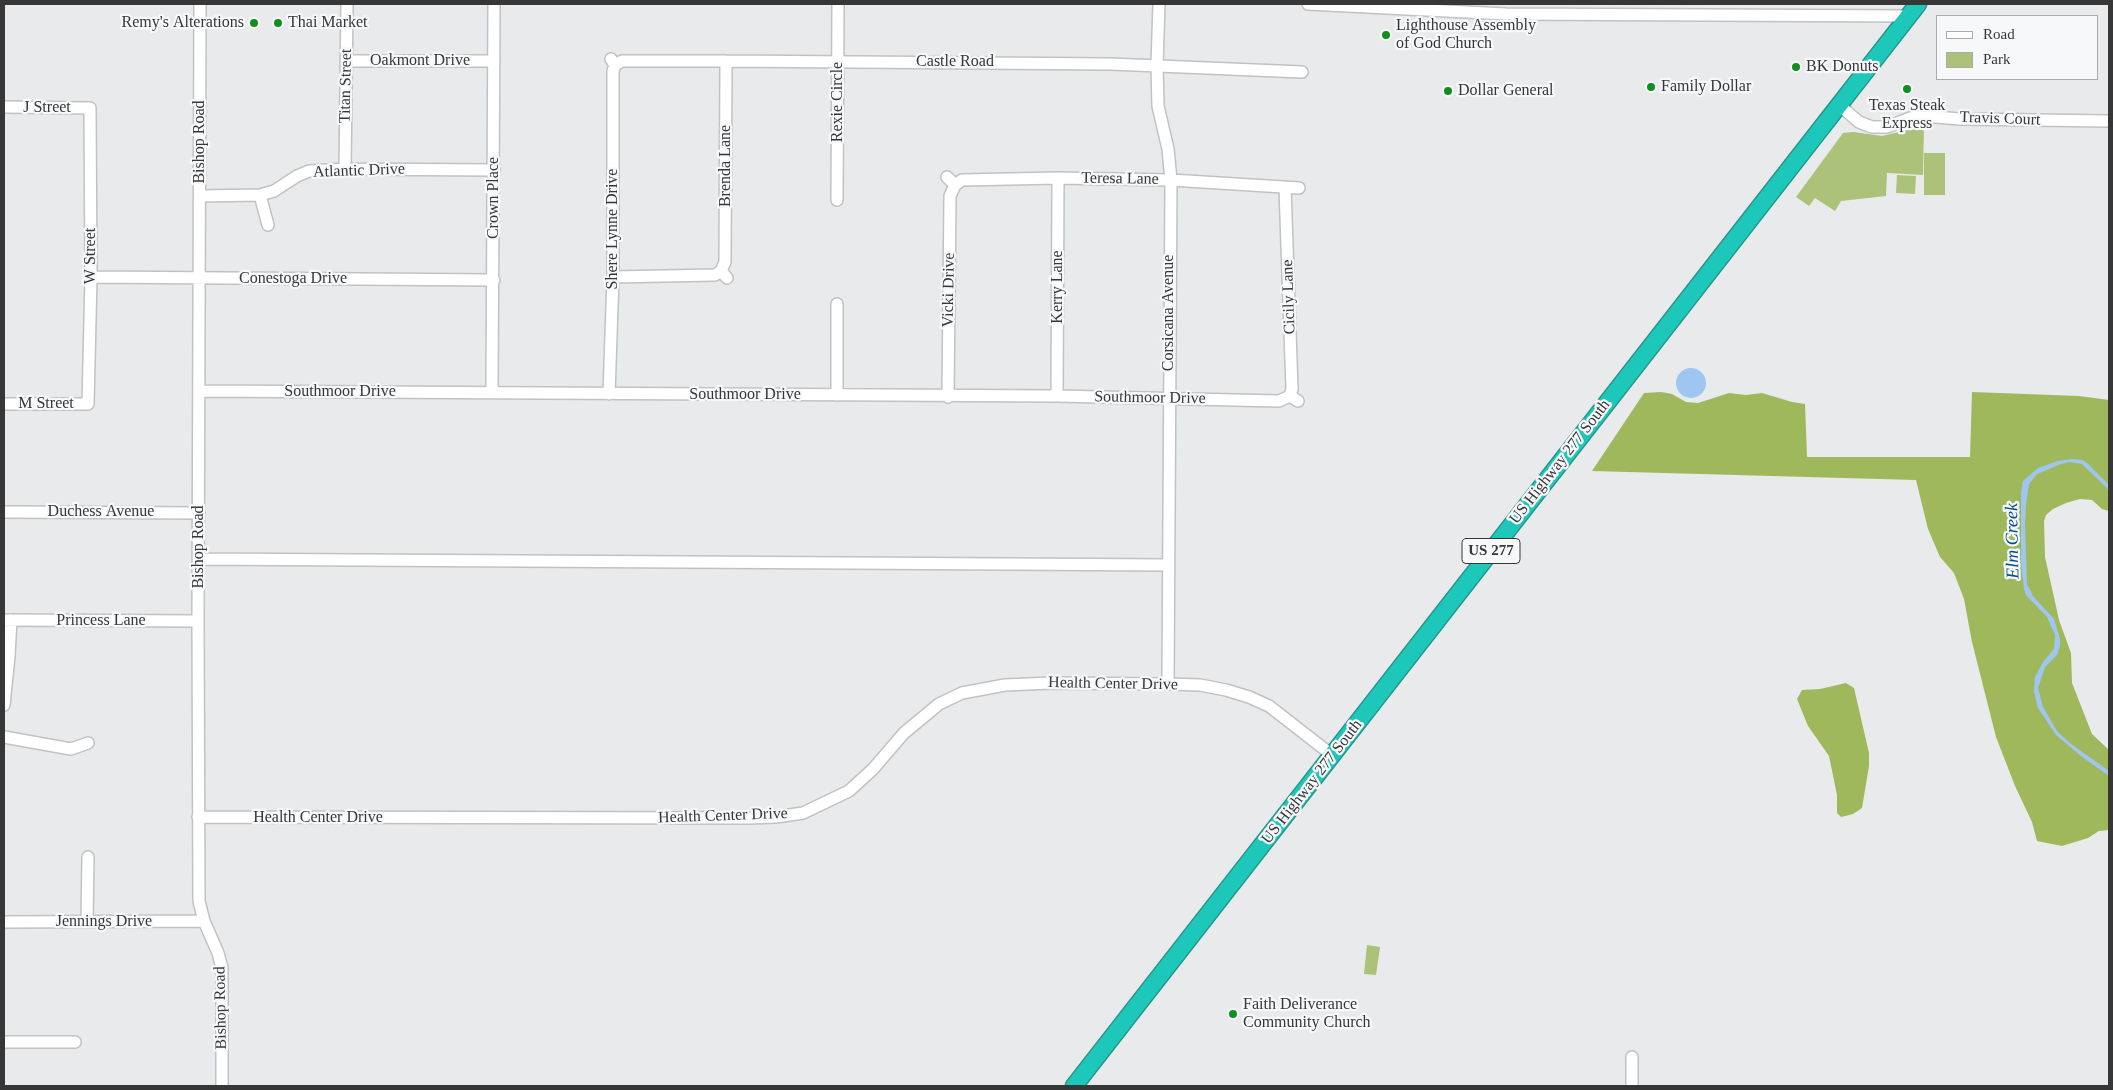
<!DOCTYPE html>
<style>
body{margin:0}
#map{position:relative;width:2113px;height:1090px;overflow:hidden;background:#e9eaec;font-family:"Times New Roman",serif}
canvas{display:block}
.frame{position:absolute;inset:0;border:5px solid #373738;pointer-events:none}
.legend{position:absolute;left:1936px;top:15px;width:162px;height:65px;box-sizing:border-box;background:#f6f8f9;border:1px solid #aaabac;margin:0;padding:6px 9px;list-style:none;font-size:15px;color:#373738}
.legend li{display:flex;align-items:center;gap:10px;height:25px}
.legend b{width:25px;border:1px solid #aaabac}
</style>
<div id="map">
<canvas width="2113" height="1090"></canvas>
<div class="frame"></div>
<ul class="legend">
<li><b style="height:6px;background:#fff"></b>Road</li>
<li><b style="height:14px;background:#acc278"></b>Park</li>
</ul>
</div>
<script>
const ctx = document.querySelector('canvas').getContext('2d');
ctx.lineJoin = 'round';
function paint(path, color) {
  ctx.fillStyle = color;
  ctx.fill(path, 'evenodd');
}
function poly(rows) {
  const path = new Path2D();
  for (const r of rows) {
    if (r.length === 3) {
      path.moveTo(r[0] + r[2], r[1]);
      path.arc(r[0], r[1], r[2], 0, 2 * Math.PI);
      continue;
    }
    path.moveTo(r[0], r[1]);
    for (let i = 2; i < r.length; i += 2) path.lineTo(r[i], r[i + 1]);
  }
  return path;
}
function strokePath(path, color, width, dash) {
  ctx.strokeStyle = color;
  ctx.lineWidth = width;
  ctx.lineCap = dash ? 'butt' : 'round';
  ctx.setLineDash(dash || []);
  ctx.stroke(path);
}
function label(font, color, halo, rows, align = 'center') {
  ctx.font = font + ' "Times New Roman",serif';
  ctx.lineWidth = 4.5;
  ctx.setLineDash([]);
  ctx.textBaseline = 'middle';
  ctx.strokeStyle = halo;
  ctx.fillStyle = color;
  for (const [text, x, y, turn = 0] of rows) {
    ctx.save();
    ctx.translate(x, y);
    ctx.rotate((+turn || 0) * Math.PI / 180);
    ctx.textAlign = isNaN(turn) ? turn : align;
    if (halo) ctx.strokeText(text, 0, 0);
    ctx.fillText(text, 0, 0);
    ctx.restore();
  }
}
paint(poly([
 [1924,126,1923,175,1887,173,1886,196,1841,201,1835,211,1815,198,1809,206,1796,197,1843,133,1853,132,1882,136],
 [1924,153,1945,153,1945,195,1924,195],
 [1897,175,1916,176,1915,194,1896,193],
 [1367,945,1380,947,1376,975,1364,974]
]), '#acc278');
paint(poly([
 [1661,392,1672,394,1686,402,1698,403,1729,393,1746,395,1762,393,1792,402,1805,404,1807,457,1970,457,1972,392,2079,396,2109,400,2109,511,2102,509,2092,500,2080,499,2066,503,2053,509,2046,515,2044,521,2045,557,2059,620,2071,653,2072,683,2092,734,2109,750,2109,830,2099,831,2088,838,2062,846,2037,841,2032,822,2015,786,1996,737,1972,642,1964,599,1954,573,1940,557,1928,529,1916,480,1592,471,1644,393],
 [1846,683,1854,688,1869,753,1869,766,1862,808,1853,814,1841,817,1837,813,1837,795,1829,756,1808,726,1797,699,1802,690,1820,689]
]), '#9fb85c');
paint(poly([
 [1691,383,15],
 [2072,459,2083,460,2087,463,2109,485,2109,490,2082,464,2070,462,2061,464,2037,474,2029,484,2026,504,2025,525,2027,584,2033,596,2054,619,2060,639,2060,646,2057,655,2045,667,2038,688,2043,707,2057,731,2070,743,2109,771,2109,776,2081,756,2056,735,2038,708,2034,692,2035,677,2043,662,2054,649,2055,635,2047,617,2026,595,2024,589,2021,563,2021,492,2023,481,2038,468,2058,461]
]), '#9fc6f1');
const minor = poly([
 [200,4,198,621,199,901,204,921,218,953,222,968,222,1086],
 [1159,4,1157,65,1158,106,1168,149,1171,180,1168,684],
 [1308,4,1506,14,1909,16],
 [611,59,615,65,622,61,726,61,1111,64,1302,72],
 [346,61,494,61],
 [1839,105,1859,122,1872,127,1887,127,1910,118,1923,116,1960,119,2109,121],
 [4,107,90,108,91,277,88,404,4,404],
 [345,169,347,4],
 [947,177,955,185,962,180,1058,178,1171,180,1299,188],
 [1285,188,1292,389,1290,396,1298,401],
 [260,195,268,225],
 [200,196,260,195,274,191,297,176,309,171,345,169,494,170],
 [837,200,838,4],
 [721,271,725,262,726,61],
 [91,277,494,280],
 [613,277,715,275,721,271,727,278],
 [200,391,1057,396,1279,401,1290,396],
 [492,392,494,4],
 [609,394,613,277,613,71,615,65],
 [837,395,837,304],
 [1057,396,1058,178],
 [948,397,950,196,955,185],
 [4,512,199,513],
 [199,559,1168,565],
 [4,620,198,621],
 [4,705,9,656,11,620],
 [4,737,71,749,88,743],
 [198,817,750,818,776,817,803,813,849,791,873,769,904,733,939,704,962,693,1005,685,1051,683,1168,684,1200,685,1226,690,1249,697,1269,706,1332,755],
 [4,922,204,921],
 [87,922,88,857],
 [4,1042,75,1042],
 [1632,1086,1632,1057]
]);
const highway = poly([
 [1074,1086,1918,4]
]);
strokePath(minor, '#c0c2c3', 14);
strokePath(highway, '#26958c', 19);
strokePath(minor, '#fff', 11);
strokePath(highway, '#1dc8ba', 16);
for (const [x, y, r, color] of [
 [254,23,5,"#108f1e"],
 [278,23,5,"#108f1e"],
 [1386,35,5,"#108f1e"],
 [1796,67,5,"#108f1e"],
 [1651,87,5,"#108f1e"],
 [1907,89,5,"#108f1e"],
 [1448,91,5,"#108f1e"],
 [1233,1014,5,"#108f1e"]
]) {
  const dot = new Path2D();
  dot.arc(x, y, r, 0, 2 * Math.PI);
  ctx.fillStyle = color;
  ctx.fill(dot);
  strokePath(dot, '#f6f8f9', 2);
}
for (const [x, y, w] of [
 [1491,551,58]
]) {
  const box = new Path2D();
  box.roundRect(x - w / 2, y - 12.5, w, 25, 4);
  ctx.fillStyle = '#f6f8f9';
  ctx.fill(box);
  strokePath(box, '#373738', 1);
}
label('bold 15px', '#373738', null, [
 ["US 277",1491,551]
]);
label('16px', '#373738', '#f6f8f9', [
 ["Remy's Alterations",244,23,"right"],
 ["Thai Market",288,23],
 ["Lighthouse Assembly",1396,26],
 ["of God Church",1396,44],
 ["BK Donuts",1806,67],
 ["Family Dollar",1661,87],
 ["Dollar General",1458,91],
 ["Texas Steak",1907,106,"center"],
 ["Express",1907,124,"center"],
 ["Faith Deliverance",1243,1005],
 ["Community Church",1243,1023]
], 'left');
label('16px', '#373738', '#f6f8f9', [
 ["Oakmont Drive",420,61],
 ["Castle Road",955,62],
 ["Titan Street",346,86,-89],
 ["Rexie Circle",838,102,-90],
 ["J Street",47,108],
 ["Travis Court",2000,119,2],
 ["Bishop Road",200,142,-90],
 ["Brenda Lane",726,166,-90],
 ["Atlantic Drive",359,171,-2],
 ["Teresa Lane",1120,179,1],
 ["Crown Place",494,198,-90],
 ["Shere Lynne Drive",613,229,-90],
 ["W Street",91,256,-90],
 ["Conestoga Drive",293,279],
 ["Kerry Lane",1058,287,-90],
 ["Vicki Drive",949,290,-89],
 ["Cicily Lane",1289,297,-92],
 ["Corsicana Avenue",1169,313,-90],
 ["Southmoor Drive",340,392],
 ["Southmoor Drive",745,395],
 ["Southmoor Drive",1150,398,1],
 ["M Street",46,404],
 ["US Highway 277 South",1560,462,-52],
 ["Duchess Avenue",101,512],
 ["Bishop Road",199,547,-90],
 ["Princess Lane",101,621],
 ["Health Center Drive",1113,684,1],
 ["US Highway 277 South",1312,782,-52],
 ["Health Center Drive",723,816,-2],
 ["Health Center Drive",318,818],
 ["Jennings Drive",104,922],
 ["Bishop Road",221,1008,-91]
]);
label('italic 18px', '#004d8b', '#f6f8f9', [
 ["Elm Creek",2013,541,-91]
]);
</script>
